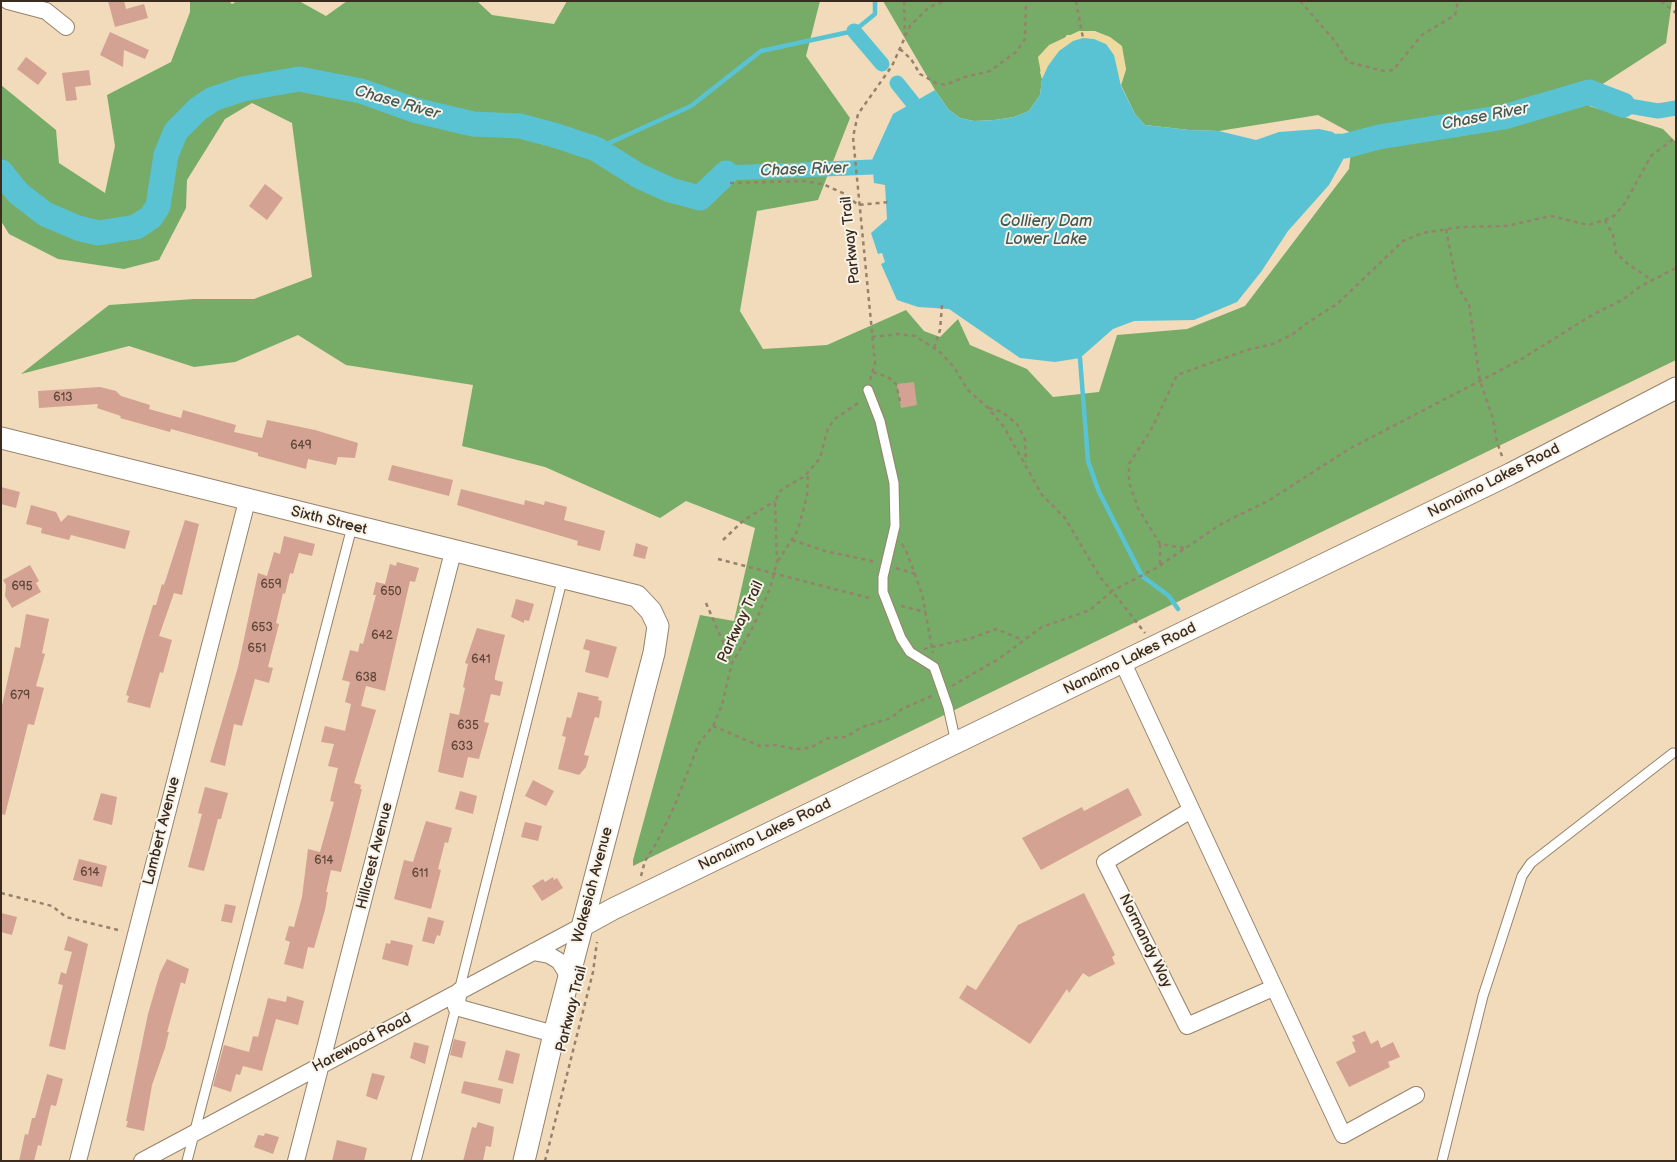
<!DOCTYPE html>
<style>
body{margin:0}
#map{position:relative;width:1677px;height:1162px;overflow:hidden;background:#f1dbba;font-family:"Balsamiq Sans",sans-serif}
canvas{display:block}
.frame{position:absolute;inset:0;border:2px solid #3b2a1e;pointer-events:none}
</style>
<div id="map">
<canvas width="1677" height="1162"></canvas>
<div class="frame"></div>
</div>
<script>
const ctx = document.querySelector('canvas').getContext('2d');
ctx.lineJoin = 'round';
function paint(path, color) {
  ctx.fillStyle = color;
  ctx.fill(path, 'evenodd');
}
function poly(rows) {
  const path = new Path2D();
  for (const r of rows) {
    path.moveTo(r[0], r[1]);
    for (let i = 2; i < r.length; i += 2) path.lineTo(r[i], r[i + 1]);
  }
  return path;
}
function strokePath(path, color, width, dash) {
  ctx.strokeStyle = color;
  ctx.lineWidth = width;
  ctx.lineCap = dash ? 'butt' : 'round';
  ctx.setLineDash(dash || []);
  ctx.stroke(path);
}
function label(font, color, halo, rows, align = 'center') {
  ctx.font = font + ' "Balsamiq Sans",sans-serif';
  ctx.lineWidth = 4;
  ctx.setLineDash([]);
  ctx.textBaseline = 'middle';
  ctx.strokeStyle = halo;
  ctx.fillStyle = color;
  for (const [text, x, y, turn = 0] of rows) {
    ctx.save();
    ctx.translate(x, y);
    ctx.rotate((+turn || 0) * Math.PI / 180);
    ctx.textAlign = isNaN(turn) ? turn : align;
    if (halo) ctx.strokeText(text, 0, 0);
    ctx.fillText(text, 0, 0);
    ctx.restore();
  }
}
paint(poly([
 [190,1,229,1,232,4,237,1,299,1,326,16,347,1,477,1,492,15,554,24,567,1,820,1,806,56,850,118,818,200,757,211,740,311,763,349,827,345,906,310,924,331,940,337,958,319,970,345,1027,369,1053,397,1099,392,1117,335,1187,329,1245,306,1349,169,1353,134,1318,115,1219,131,1189,130,1145,125,1135,114,1121,85,1126,69,1110,37,1067,35,1040,72,1042,79,1040,95,1029,111,1014,117,995,120,974,121,960,118,949,110,935,90,883,1,1672,1,1666,43,1601,85,1589,106,1663,129,1676,142,1676,360,633,866,633,860,700,615,734,621,755,528,686,501,660,518,545,467,462,446,473,385,346,365,298,335,235,362,194,367,129,346,21,374,109,305,194,299,254,299,312,277,292,123,252,103,225,119,187,180,186,208,159,260,124,269,58,259,9,234,1,221,1,85,56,130,59,163,105,193,115,146,107,95,171,62,190,12]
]), '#76ac68');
paint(poly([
 [1079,31,1095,31,1110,37,1122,46,1126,69,1121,85,1114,55,1106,44,1094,39,1083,38,1048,66,1042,79,1038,57,1049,45]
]), '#eeda9e');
paint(poly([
 [1083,38,1094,39,1106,44,1114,55,1121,86,1135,114,1145,125,1189,130,1219,131,1256,140,1279,132,1319,129,1333,132,1345,146,1344,158,1329,185,1288,231,1261,272,1237,302,1194,320,1134,321,1113,329,1080,358,1055,362,1020,358,949,309,918,307,897,300,881,264,885,262,882,253,878,254,871,233,887,219,885,185,874,183,872,160,893,114,935,90,949,110,960,118,974,121,995,120,1014,117,1029,111,1040,95,1042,79,1048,66,1059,51,1073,41]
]), '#59c3d4');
strokePath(poly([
 [596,149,691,106,761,51,854,31,875,14,875,1],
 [1080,358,1088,461,1099,492,1142,576,1169,596,1178,609]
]), '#59c3d4', 4.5);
strokePath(poly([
 [854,31,882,64],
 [897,83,913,103],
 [1623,105,1658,111,1676,108],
 [726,173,873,167]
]), '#59c3d4', 15);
strokePath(poly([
 [1312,147,1345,146,1379,137,1504,117,1589,92,1623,105],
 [1,172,18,193,45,214,78,228,98,233,136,227,151,217,158,206,166,155,176,131,198,109,213,99,243,89,299,79,361,91,414,110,473,124,520,126,554,135,596,149,639,176,670,190,700,198,726,173]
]), '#59c3d4', 25);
paint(poly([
 [108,1,124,1,126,9,144,4,148,18,115,27],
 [110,32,149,50,145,59,124,50,123,67,100,55],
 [26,57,47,73,38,85,17,69],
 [89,70,91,85,75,87,77,100,66,101,62,73],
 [265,184,283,198,267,220,249,206],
 [914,382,917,405,901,408,897,384],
 [100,387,116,391,121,396,150,405,149,409,181,418,183,410,236,425,234,432,262,438,267,420,315,430,358,443,355,458,338,457,336,465,308,459,306,469,258,456,258,453,171,429,170,432,120,418,121,416,97,408,98,404,39,408,38,391],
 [392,465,453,480,449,496,388,480],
 [1,487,20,492,16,508,1,504],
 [461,489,524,505,525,500,544,505,545,501,567,507,564,520,605,531,600,551,577,545,578,541,457,505],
 [31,505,56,512,61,522,68,515,130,531,125,549,71,535,69,540,41,533,42,528,26,524],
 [185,520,199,524,182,595,174,593,159,636,172,640,163,673,160,672,150,708,127,702,129,696,126,695,153,605,156,605,162,584,164,585],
 [284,536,315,544,312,556,299,553,293,574,290,573,285,594,283,593,276,623,279,624,268,667,273,668,269,683,255,679,242,726,234,724,225,766,210,762,238,667,258,573,267,576,274,552,280,554],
 [636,543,648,547,645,559,633,556],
 [397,562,419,568,415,582,410,581,385,691,366,686,361,706,376,710,354,783,361,785,360,789,362,789,341,872,331,870,326,892,328,892,325,910,314,948,308,947,303,969,284,964,290,942,285,940,289,926,294,927,302,897,308,849,320,852,334,802,330,801,338,768,328,766,334,744,321,742,325,726,345,731,351,704,345,702,350,682,342,680,350,650,358,652,360,643,363,644,376,595,373,595,376,582,385,584,390,564,396,566],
 [30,565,39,581,36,583,41,592,12,608,5,596,6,585,3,580],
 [516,599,534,604,529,621,524,620,524,623,511,617],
 [26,614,49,619,42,653,45,654,36,686,44,688,34,725,28,724,5,815,1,814,1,710,15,647,20,648],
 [477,628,505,635,495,676,495,680,503,682,500,696,491,694,484,722,489,723,479,759,468,757,463,778,438,772,450,713,459,715,465,688,463,687,468,664,465,663],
 [586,639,617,647,608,678,585,672,590,651,583,649],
 [578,692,599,697,598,700,602,701,599,718,595,717,584,755,589,756,586,767,579,775,558,769,566,737,562,736,567,717,571,718],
 [533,780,554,791,546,806,525,796],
 [205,787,228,793,221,819,218,819,204,871,188,867,202,814,198,813],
 [1128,788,1142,815,1041,870,1022,838,1082,807,1084,811],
 [460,791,477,796,473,814,455,809],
 [101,793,117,797,112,825,93,820],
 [426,821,452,828,448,843,445,842,438,869,441,870,431,909,394,899,404,860,413,862],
 [525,822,542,826,538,841,521,837],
 [79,859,107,866,102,887,73,880],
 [553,877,554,880,557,878,563,888,542,901,532,886,543,879,545,882],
 [1084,893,1115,955,1112,957,1115,964,1089,977,1083,973,1069,993,1067,989,1030,1044,959,998,967,985,976,990,1018,925],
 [225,904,236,906,232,923,221,921],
 [1,913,17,917,12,935,1,932],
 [428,917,444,921,440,936,437,935,434,944,422,941],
 [68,936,88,944,65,1050,49,1046,63,985,58,984,61,972,66,974,72,952,64,950],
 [391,940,413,945,408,966,382,959,386,943,390,944],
 [167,959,189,969,185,984,181,982,167,1032,169,1032,165,1048,152,1085,144,1131,126,1127,128,1121,126,1121,148,1014,160,973],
 [287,996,304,1001,298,1025,276,1019,262,1071,243,1066,240,1075,236,1074,231,1092,213,1086,224,1045,249,1052,253,1036,258,1037,268,998,286,1002],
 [1365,1031,1371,1044,1378,1040,1381,1048,1393,1042,1400,1057,1388,1062,1390,1067,1349,1087,1336,1062,1356,1052,1352,1042,1355,1041,1352,1036],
 [454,1039,466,1042,462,1058,450,1055],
 [414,1042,429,1046,425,1064,410,1058],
 [506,1050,520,1054,513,1084,498,1080],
 [372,1073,385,1076,377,1100,366,1096],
 [47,1074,63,1079,56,1106,51,1105,41,1146,38,1145,34,1161,19,1161,25,1134,28,1135,32,1118,35,1118],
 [464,1081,503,1089,500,1104,461,1093],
 [478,1122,494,1127,491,1147,486,1146,483,1161,463,1161,472,1127,476,1128],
 [265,1133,279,1137,273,1154,254,1147,258,1135,264,1136],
 [337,1140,367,1148,364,1161,332,1161]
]), '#d3a292');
const service = poly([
 [868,390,880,421,894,483,895,526,883,577,883,592,901,638,910,652,934,667,948,707,956,743],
 [459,991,563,577],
 [187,1161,352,527],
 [416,1161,456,1007],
 [1442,1161,1483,996,1522,876,1531,863,1673,753]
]);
const minor = poly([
 [8,1,46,11,66,27],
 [1123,663,1343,1135,1416,1095],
 [1191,810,1105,862,1187,1026,1273,988],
 [533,952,549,955,559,961,566,972,567,983],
 [459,991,456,1007,554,1034],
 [78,1161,247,501],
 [142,1161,582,926],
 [296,1161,453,552]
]);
const tertiary = poly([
 [1,438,637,596,651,611,658,626,654,653,554,1034,524,1161],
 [582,926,613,909,1510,474,1676,388]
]);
strokePath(service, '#96826c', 11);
strokePath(minor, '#96826c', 18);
strokePath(tertiary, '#96826c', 23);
strokePath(poly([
 [904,1,905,35],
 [1076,1,1083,38],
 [1300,1,1335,41,1348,62,1384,71,1393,70,1422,35,1455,15,1458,1],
 [1661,1,1676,13],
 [900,49,911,59,920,74,936,83,945,85,965,77,990,71,1016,52,1025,39,1026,1],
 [730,183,805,181,825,185,845,194,858,205,890,202],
 [1605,220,1613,235,1616,253,1629,265,1652,280],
 [1446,229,1457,286,1469,304,1480,381,1493,419,1497,442,1503,459],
 [872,337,898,334,915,336,940,352,954,367,968,390,988,408,1004,427,1042,495,1065,518,1100,577,1112,591,1156,568,1221,524,1268,501,1349,449,1520,360,1592,315,1622,300,1641,286,1676,268],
 [934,348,940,330,942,305],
 [873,372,888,377,896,384,900,401],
 [870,380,875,363,853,137,858,114,892,66,910,26,929,7,946,1],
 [989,408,1002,412,1017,424,1025,439,1026,462],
 [723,540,744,520,775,501],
 [792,540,825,551,876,562],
 [902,544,907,553,922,594,933,653],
 [1160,544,1160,564],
 [1184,548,1160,544,1138,508,1129,482,1129,464,1151,430,1177,375,1247,350,1273,344,1293,334,1307,323,1337,304,1403,241,1422,233,1462,227,1506,226,1551,216,1588,225,1605,220,1614,216,1625,203,1651,156,1676,137],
 [718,559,873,599],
 [778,561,798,530,807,496,808,474],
 [896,568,916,574],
 [706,603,732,663],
 [901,606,926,612],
 [924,649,972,638,996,629,1023,640],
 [952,686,1000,658,1042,627,1090,610,1112,591,1145,633],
 [713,726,760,746,775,745,795,749,810,748,828,738,846,737,862,727,891,718,902,709,934,695],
 [641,876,645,861,657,842,674,807,699,743,713,726,722,705,732,663,751,631,770,589,777,562,775,501,781,490,805,476,820,458,828,428,836,418,861,401],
 [1,893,52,906,66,917,122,931],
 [545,1161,593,972,597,942]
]), '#96826c', 2.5, [4, 4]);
strokePath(service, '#fff', 9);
strokePath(minor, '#fff', 16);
strokePath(tertiary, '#fff', 21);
label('12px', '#61483b', null, [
 ["613",63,398],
 ["649",301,446],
 ["659",271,585],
 ["695",22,587],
 ["650",391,592],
 ["653",262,628],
 ["642",382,636],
 ["651",257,649],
 ["641",481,660],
 ["638",366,678],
 ["679",20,696],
 ["635",468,726],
 ["633",462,747],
 ["614",324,861],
 ["614",90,873],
 ["611",420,874]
]);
label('15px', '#3b2a1e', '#f7f3e8', [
 ["Parkway Trail",851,240,-96],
 ["Nanaimo Lakes Road",1494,481,-27],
 ["Sixth Street",329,521,14],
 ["Parkway Trail",741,622,-65],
 ["Nanaimo Lakes Road",1130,659,-26],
 ["Lambert Avenue",162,831,-76],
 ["Nanaimo Lakes Road",765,835,-26],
 ["Hillcrest Avenue",375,856,-76],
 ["Wakesiah Avenue",593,885,-75],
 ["Normandy Way",1145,941,64],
 ["Parkway Trail",572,1009,-76],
 ["Harewood Road",362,1043,-28]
]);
label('italic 16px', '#445855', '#f7f3e8', [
 ["Chase River",397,103,16],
 ["Chase River",1485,117,-11],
 ["Chase River",804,170,-2],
 ["Colliery Dam",1046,222],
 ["Lower Lake",1046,240]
]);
</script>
